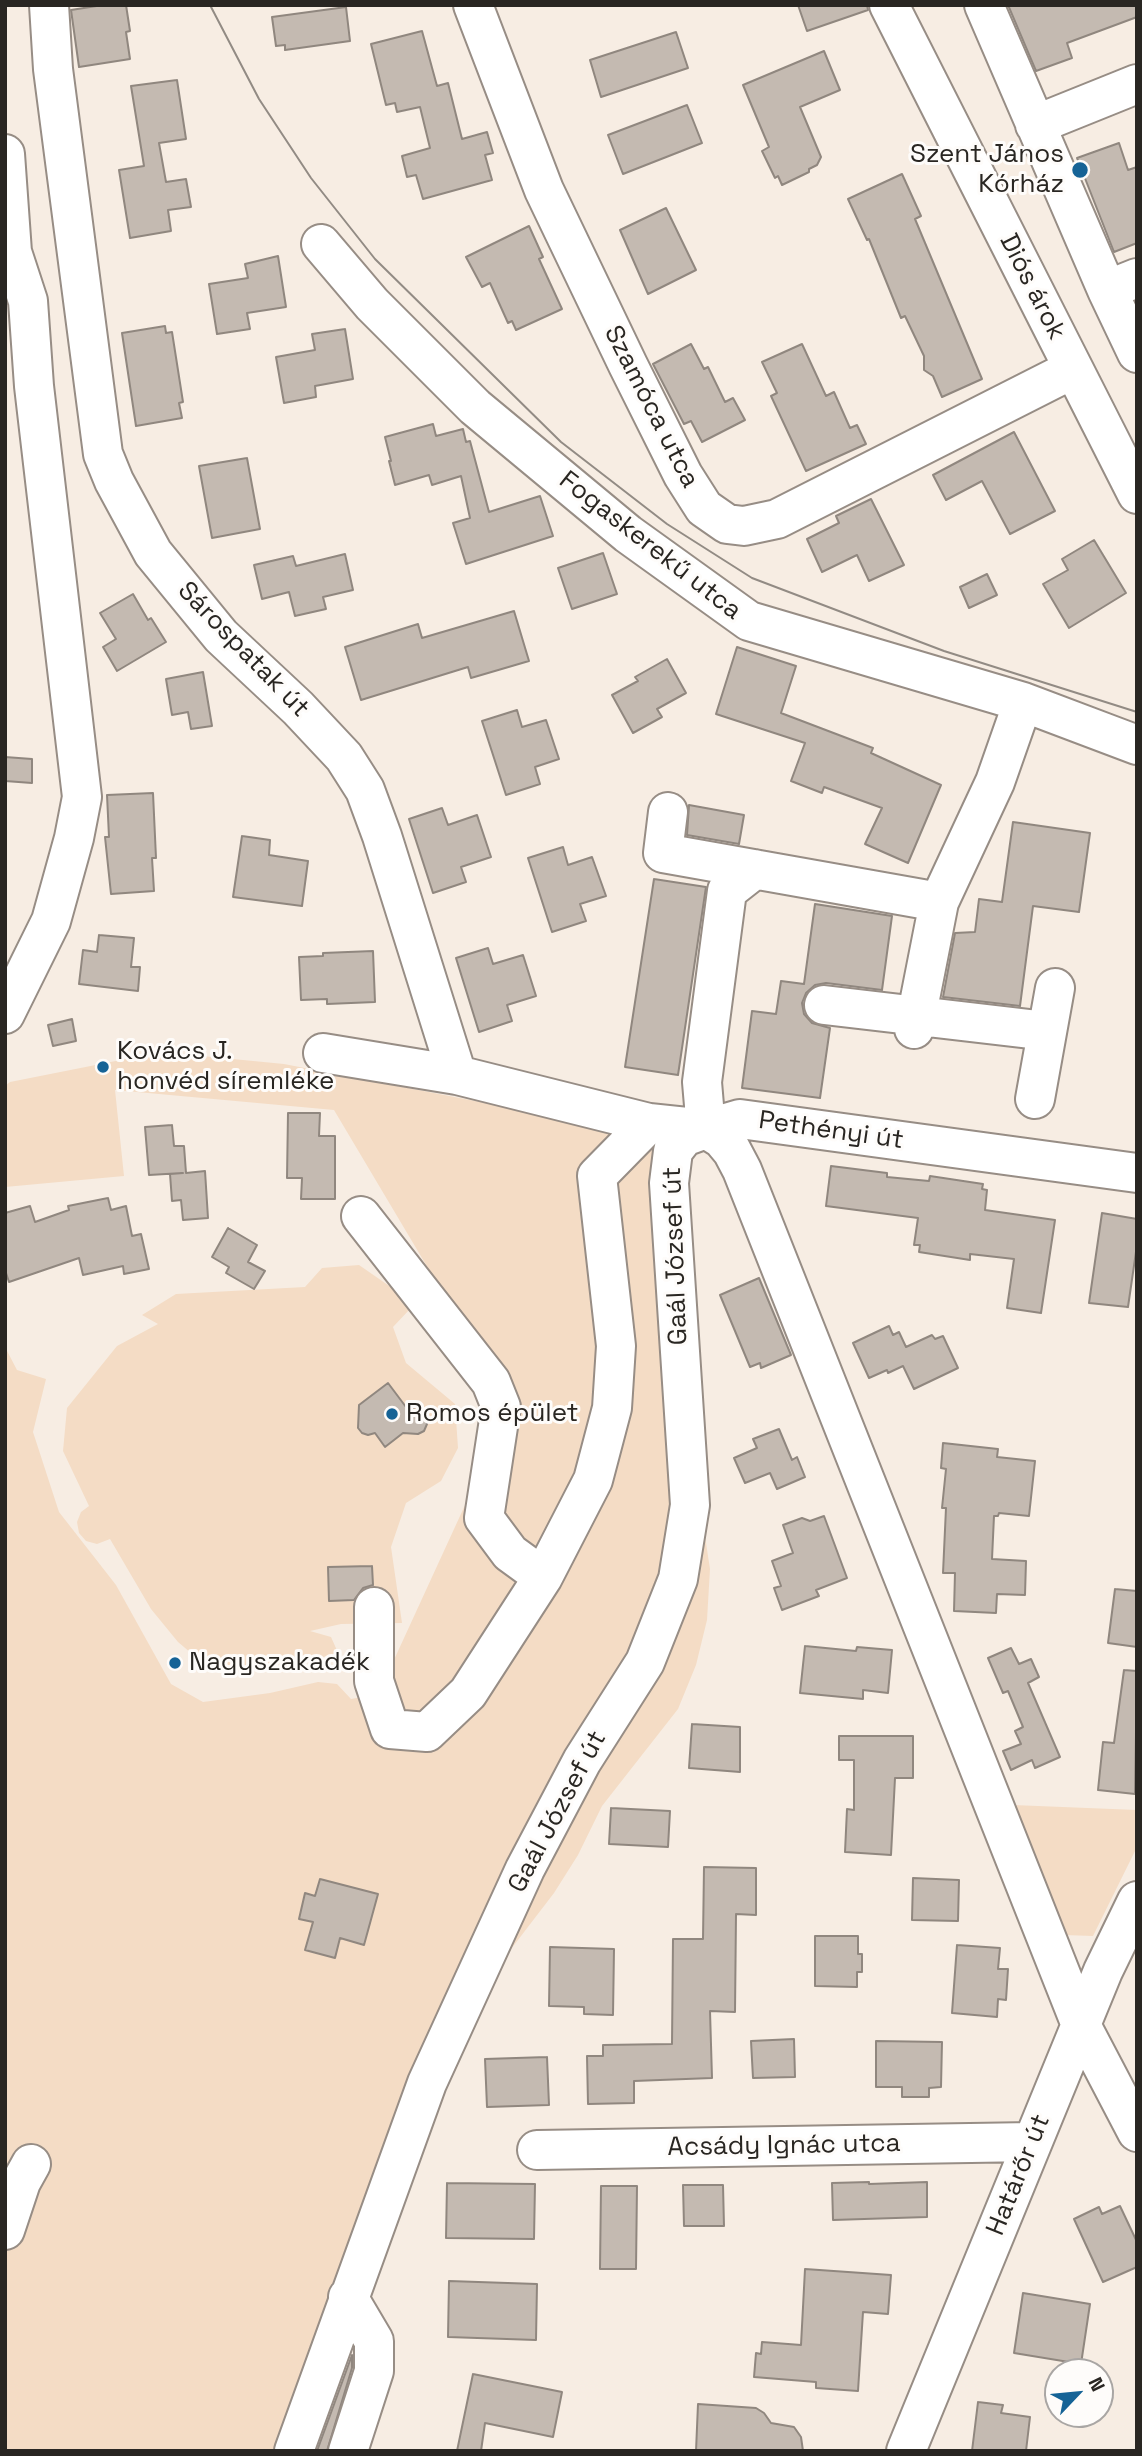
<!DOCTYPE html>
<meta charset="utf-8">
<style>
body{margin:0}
#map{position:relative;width:1142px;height:2456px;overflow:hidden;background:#f7ede3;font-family:"Space Grotesk",sans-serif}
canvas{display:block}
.frame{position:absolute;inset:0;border:7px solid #292622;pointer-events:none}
.north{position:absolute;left:1044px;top:2358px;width:70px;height:70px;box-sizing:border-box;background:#fefcfa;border:2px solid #a9a6a4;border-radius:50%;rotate:64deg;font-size:19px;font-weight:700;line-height:28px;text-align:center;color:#292622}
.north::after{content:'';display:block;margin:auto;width:24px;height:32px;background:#166396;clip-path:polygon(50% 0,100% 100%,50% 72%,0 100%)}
</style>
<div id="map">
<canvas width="1142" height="2456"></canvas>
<div class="frame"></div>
<div class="north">N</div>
</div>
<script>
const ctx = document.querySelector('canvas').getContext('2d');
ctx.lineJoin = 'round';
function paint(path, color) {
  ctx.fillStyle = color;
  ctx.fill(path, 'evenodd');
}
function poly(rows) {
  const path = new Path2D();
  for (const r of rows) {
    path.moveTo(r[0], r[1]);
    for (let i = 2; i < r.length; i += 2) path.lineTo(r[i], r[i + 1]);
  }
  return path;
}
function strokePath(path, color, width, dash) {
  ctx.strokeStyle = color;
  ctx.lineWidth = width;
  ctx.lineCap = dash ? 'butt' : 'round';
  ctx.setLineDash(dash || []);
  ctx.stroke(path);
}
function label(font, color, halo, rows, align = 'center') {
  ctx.font = font + ' "Space Grotesk",sans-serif';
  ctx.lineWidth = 6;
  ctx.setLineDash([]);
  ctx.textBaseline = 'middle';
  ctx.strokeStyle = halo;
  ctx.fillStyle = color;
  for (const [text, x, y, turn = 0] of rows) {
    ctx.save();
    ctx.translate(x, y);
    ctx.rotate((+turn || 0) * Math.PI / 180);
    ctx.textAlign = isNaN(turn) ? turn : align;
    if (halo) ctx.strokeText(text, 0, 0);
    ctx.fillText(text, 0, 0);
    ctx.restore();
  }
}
paint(poly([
 [161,1052,284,1064,661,1137,669,1302,710,1569,707,1620,696,1665,678,1709,602,1806,578,1855,554,1893,508,1953,418,2080,283,2451,5,2451,5,1347,17,1370,46,1379,33,1432,59,1512,116,1585,171,1684,203,1702,270,1693,318,1682,337,1684,351,1699,362,1697,393,1662,488,1455,507,1401,334,1110,115,1090,124,1176,5,1187,5,1086,10,1082],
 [359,1265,398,1292,410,1309,393,1327,406,1363,455,1404,458,1448,441,1481,406,1503,391,1547,402,1623,341,1624,310,1631,331,1637,339,1655,314,1658,277,1667,231,1669,197,1658,178,1642,151,1609,110,1539,97,1544,86,1541,79,1533,77,1522,81,1512,89,1506,63,1451,67,1408,117,1346,158,1324,142,1315,176,1294,305,1287,322,1268],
 [1013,1805,1137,1810,1137,1847,1093,1936,1064,1935]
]), '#f4dcc5');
const building = poly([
 [103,5,126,5,130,31,126,32,130,59,79,67,71,10,103,5],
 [798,5,867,5,868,10,807,31,798,5],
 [1008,5,1137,5,1137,17,1067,43,1072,58,1036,71,1008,5],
 [346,7,350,41,285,50,285,45,276,46,272,17,346,7],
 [422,31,437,86,448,83,462,139,487,132,493,153,485,155,492,180,423,199,416,175,407,177,402,156,430,148,420,107,397,112,395,103,386,105,371,44,422,31],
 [676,32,688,68,601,97,590,60,676,32],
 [824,51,840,90,800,107,821,157,817,165,809,169,809,172,782,185,778,176,775,178,762,151,769,147,743,85,824,51],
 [177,80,186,139,159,143,166,182,186,179,191,207,168,210,171,231,130,238,119,170,144,166,131,86,177,80],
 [687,105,702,143,623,174,608,135,687,105],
 [1119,143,1128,170,1137,167,1137,243,1114,252,1077,158,1119,143],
 [902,174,921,216,915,219,982,379,942,397,933,376,924,370,924,356,905,316,901,318,869,239,867,240,848,199,902,174],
 [666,208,696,270,648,294,620,230,666,208],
 [529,226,543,257,539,259,562,309,516,330,512,321,508,323,490,283,482,287,466,257,529,226],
 [278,256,286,307,247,313,250,329,217,334,209,284,248,278,245,264,278,256],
 [165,326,166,333,172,332,183,402,179,403,182,418,136,426,122,333,165,326],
 [345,329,353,379,315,386,316,397,284,403,276,357,315,350,312,334,345,329],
 [691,344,704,369,708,367,725,402,733,398,745,420,702,442,691,421,684,424,653,364,691,344],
 [802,344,826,396,834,392,850,428,857,425,866,444,806,471,771,396,777,393,762,362,802,344],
 [433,424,436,436,463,429,466,442,470,441,489,512,540,496,553,536,466,564,453,523,470,518,461,476,432,485,429,475,395,485,389,461,391,461,385,437,433,424],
 [1014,432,1055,511,1010,534,982,481,946,500,933,475,1014,432],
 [247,458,260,529,212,538,199,466,247,458],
 [871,499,904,565,869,581,857,555,822,572,807,539,839,523,836,516,871,499],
 [1094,540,1126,593,1069,628,1043,584,1068,570,1062,559,1094,540],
 [603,553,617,594,572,609,558,568,603,553],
 [345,554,353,590,323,597,326,609,295,616,289,592,262,599,254,565,293,556,296,566,345,554],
 [987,574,997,595,969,608,960,587,987,574],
 [133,594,148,620,151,618,166,642,117,671,103,647,116,639,100,613,133,594],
 [514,611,529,661,471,678,468,667,361,700,345,647,418,624,422,638,514,611],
 [737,647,796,666,781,713,873,748,871,753,941,785,908,863,865,844,882,808,824,787,822,793,791,781,805,743,716,714,737,647],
 [667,659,686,693,657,709,662,717,633,733,612,695,638,681,635,677,667,659],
 [203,672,212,726,191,729,188,712,172,715,166,679,203,672],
 [517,710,522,727,546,720,559,759,535,767,540,784,506,795,482,721,517,710],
 [5,757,32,759,32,783,5,781,5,757],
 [153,793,156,858,152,858,154,891,111,894,105,837,109,837,107,795,153,793],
 [689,805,744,815,739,844,687,835,689,805],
 [442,808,448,825,477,815,491,857,461,867,466,882,433,893,409,819,442,808],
 [1013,822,1090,833,1079,912,1033,906,1020,1006,943,997,955,933,975,932,979,899,1002,902,1013,822],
 [242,836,270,840,269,855,308,861,302,906,233,897,242,836],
 [563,847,568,865,592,857,606,896,580,904,586,921,552,932,528,858,563,847],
 [654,879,706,887,678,1075,625,1067,654,879],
 [815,904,892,916,882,990,826,983,815,985,806,993,802,1003,804,1014,812,1023,830,1028,820,1098,742,1088,752,1011,776,1014,781,981,804,984,815,904],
 [99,935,134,938,131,967,140,967,138,991,79,984,83,950,97,952,99,935],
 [488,948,493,964,523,955,536,996,507,1005,512,1021,479,1032,456,958,488,948],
 [373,951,375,1002,327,1004,327,999,301,1000,299,957,323,956,323,953,373,951],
 [72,1019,76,1041,53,1046,48,1025,72,1019],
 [288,1113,320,1113,319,1136,335,1136,335,1199,301,1199,302,1178,287,1178,288,1113],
 [172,1125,174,1146,184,1146,186,1173,205,1171,208,1218,183,1220,181,1200,172,1201,170,1174,183,1173,149,1175,145,1127,172,1125],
 [831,1166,887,1173,887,1177,929,1181,930,1176,983,1184,982,1189,987,1190,985,1210,1055,1220,1041,1313,1007,1308,1014,1259,970,1254,970,1260,919,1252,920,1245,914,1245,918,1218,826,1206,831,1166],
 [108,1198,111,1210,126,1206,132,1236,141,1234,149,1269,124,1274,123,1266,83,1275,79,1258,9,1282,5,1270,5,1213,30,1206,35,1222,69,1210,68,1206,108,1198],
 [1102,1213,1137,1219,1137,1245,1128,1307,1089,1303,1102,1213],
 [228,1228,257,1245,248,1262,265,1271,254,1289,226,1273,229,1267,212,1257,228,1228],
 [759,1278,791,1355,761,1368,760,1363,750,1367,720,1295,759,1278],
 [889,1326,893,1335,899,1332,906,1347,932,1335,935,1339,943,1336,958,1368,914,1389,903,1366,888,1373,887,1370,869,1378,853,1343,889,1326],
 [388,1383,406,1407,422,1412,426,1418,427,1424,424,1431,418,1434,403,1433,385,1447,375,1433,368,1435,362,1433,358,1428,359,1405,388,1383],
 [779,1429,792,1460,797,1457,805,1477,777,1489,770,1473,745,1483,734,1458,757,1448,753,1439,779,1429],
 [943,1443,998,1449,997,1457,1035,1461,1029,1516,999,1513,998,1516,994,1516,992,1559,1026,1561,1025,1595,997,1594,996,1613,954,1611,955,1573,943,1573,946,1508,942,1508,946,1469,941,1468,943,1443],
 [824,1516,847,1578,816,1590,819,1596,782,1610,774,1588,781,1586,772,1561,793,1553,783,1525,802,1518,810,1521,824,1516],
 [372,1566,373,1585,363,1588,354,1600,329,1601,328,1567,372,1566],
 [1115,1589,1137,1591,1137,1647,1108,1643,1115,1589],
 [805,1646,856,1651,857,1647,892,1650,888,1693,863,1690,863,1699,800,1693,805,1646],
 [1011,1648,1019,1664,1031,1659,1039,1677,1028,1683,1060,1757,1035,1768,1032,1760,1011,1770,1003,1751,1021,1744,1015,1731,1023,1727,1008,1691,1003,1693,988,1658,1011,1648],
 [1124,1670,1137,1671,1135,1794,1098,1790,1103,1742,1114,1743,1124,1670],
 [692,1724,740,1727,740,1772,689,1768,692,1724],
 [839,1736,913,1736,913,1778,895,1778,891,1855,845,1852,847,1809,854,1810,854,1760,839,1760,839,1736],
 [611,1808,670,1811,668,1847,609,1844,611,1808],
 [704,1867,756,1868,756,1915,736,1914,735,2012,710,2011,712,2078,634,2081,634,2103,588,2104,587,2056,603,2056,603,2045,672,2044,673,1939,703,1939,704,1867],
 [913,1878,959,1880,958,1921,912,1920,913,1878],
 [320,1879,378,1894,364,1945,340,1938,335,1958,305,1950,313,1922,299,1919,305,1893,315,1896,320,1879],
 [815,1936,858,1936,858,1954,862,1954,862,1972,857,1972,857,1987,815,1986,815,1936],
 [957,1945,1000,1948,998,1969,1008,1969,1006,2000,998,1999,997,2017,952,2013,957,1945],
 [550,1947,614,1949,613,2015,584,2014,584,2007,549,2006,550,1947],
 [794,2039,795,2077,753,2078,751,2041,794,2039],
 [876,2041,942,2042,941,2087,929,2088,929,2097,902,2097,902,2087,876,2087,876,2041],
 [547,2057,549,2105,487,2107,485,2059,547,2057],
 [869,2182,869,2184,927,2182,927,2217,833,2220,832,2183,869,2182],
 [447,2183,535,2184,534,2239,446,2238,447,2183],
 [683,2185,723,2185,724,2226,684,2226,683,2185],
 [601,2186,637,2186,636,2269,600,2269,601,2186],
 [1120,2206,1137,2242,1137,2267,1103,2282,1074,2219,1099,2207,1102,2214,1120,2206],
 [805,2269,891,2275,888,2314,863,2312,858,2391,816,2388,816,2382,754,2377,756,2353,761,2354,762,2342,801,2345,805,2269],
 [449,2281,537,2284,536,2340,448,2337,449,2281],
 [1023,2293,1090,2304,1081,2364,1014,2353,1023,2293],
 [352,2355,352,2368,327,2451,317,2451,352,2355],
 [473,2374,562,2392,553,2437,485,2423,481,2451,457,2451,473,2374],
 [978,2402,1003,2405,1001,2413,1030,2417,1026,2451,972,2451,978,2402],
 [698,2404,756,2408,764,2413,771,2423,794,2427,801,2437,803,2451,696,2451,698,2404]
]);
paint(building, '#c4bab1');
strokePath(building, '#90877f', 2);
const minor = poly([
 [49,5,53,69,103,454,114,481,153,553,221,636,298,708,344,757,365,790,382,836,457,1075],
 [473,5,544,190,628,365,683,475,704,508,727,524,744,526,777,519,1073,369],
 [889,5,1137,494],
 [984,5,1107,290,1137,353],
 [1035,125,1137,84],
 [5,154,12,252,28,301,34,386,82,797,74,838,51,921,5,1014],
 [321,244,372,304,475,407,628,534,749,621,1023,702,1137,745],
 [1107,290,1137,278],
 [668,812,663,853,939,902],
 [824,1005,1047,1031],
 [914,1029,939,902,995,782,1023,702],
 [323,1053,457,1075,649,1123,706,1129,740,1119,1137,1173],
 [1035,1099,1055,988],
 [706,1129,722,1139,732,1151,742,1170,1081,2025,1137,2132],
 [706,1129,702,1082,727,891,755,869],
 [361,1216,491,1382,501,1407,484,1518,510,1553,543,1577,593,1480,612,1408,616,1346,597,1176,649,1123],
 [374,1607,374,1681,390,1729,427,1732,468,1693,543,1577],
 [537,2150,1032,2142],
 [5,2230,21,2182,31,2164],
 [294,2451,427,2083,525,1869,582,1761,645,1662,678,1579,690,1505,669,1183,673,1151,684,1137,706,1129],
 [348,2451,374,2371,374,2341,348,2297],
 [906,2451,1103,1971,1137,1901]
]);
strokePath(minor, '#978d85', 42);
strokePath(minor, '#fff', 38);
strokePath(poly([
 [210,5,259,99,311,178,375,259,561,442,667,524,752,578,944,651,1137,712]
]), '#928b84', 2);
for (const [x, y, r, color] of [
 [1080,170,9,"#166396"],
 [103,1067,7,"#166396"],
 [392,1414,7,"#166396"],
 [175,1663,7,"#166396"]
]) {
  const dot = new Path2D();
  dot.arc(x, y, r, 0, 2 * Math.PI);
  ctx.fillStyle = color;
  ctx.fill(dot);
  strokePath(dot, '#fefcfa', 2.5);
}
label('26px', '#292622', '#fefcfa', [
 ["Szent János",1064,155,"right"],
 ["Kórház",1064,185,"right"],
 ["Kovács J.",117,1052],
 ["honvéd síremléke",117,1082],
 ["Romos épület",406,1414],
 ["Nagyszakadék",189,1663]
], 'left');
label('26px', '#292622', '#fefcfa', [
 ["Diós árok",1032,287,63],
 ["Szamóca utca",651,407,63],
 ["Fogaskerekű utca",650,546,38],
 ["Sárospatak út",243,650,46],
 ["Pethényi út",831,1131,8],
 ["Gaál József út",676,1256,-92],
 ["Gaál József út",558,1812,-62],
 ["Acsády Ignác utca",784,2146,-1],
 ["Határőr út",1019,2175,-68]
]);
</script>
